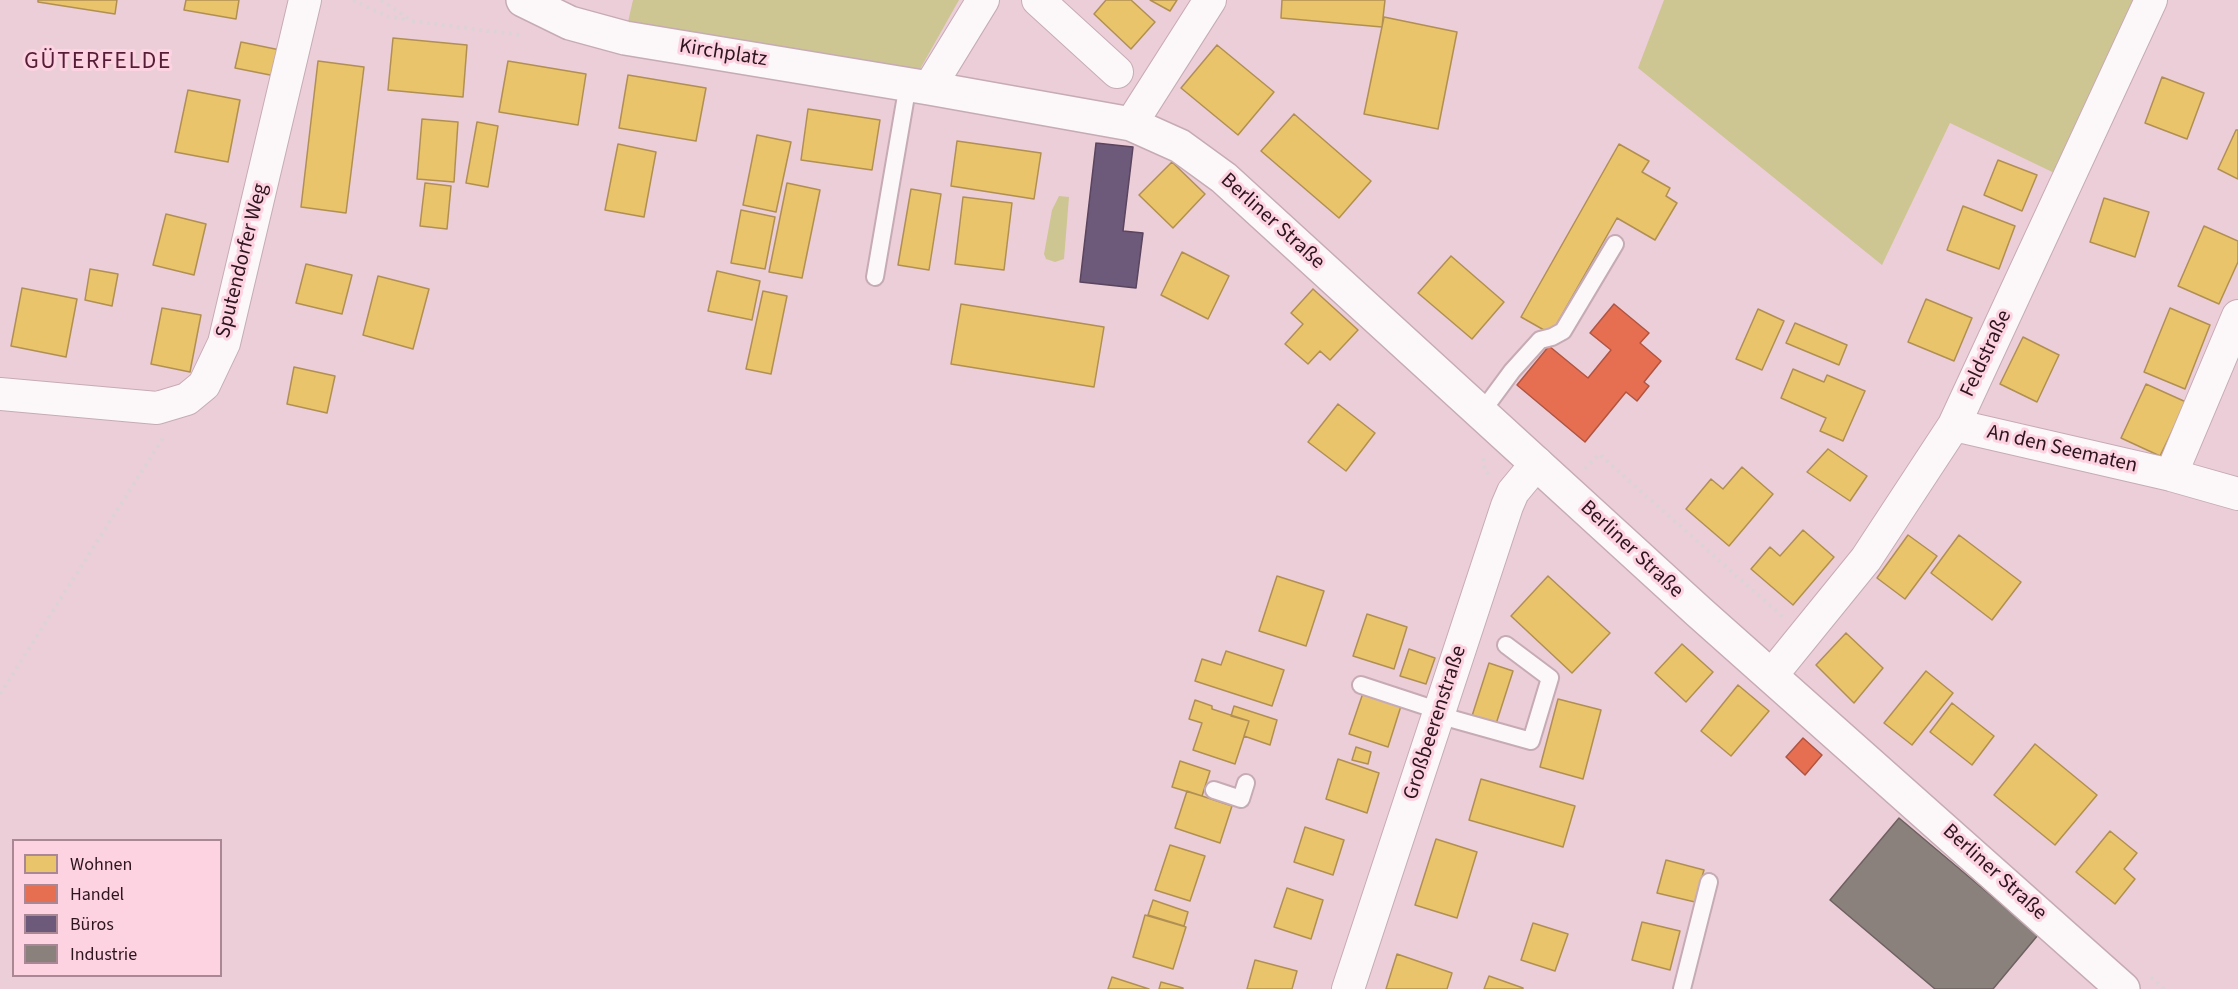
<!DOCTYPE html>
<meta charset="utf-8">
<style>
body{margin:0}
#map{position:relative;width:2238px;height:989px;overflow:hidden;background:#ecced8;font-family:"Source Sans 3",sans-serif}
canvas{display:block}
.legend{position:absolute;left:12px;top:839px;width:210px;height:138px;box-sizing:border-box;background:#fdd3e2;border:2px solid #aa8794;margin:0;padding:8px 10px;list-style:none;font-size:18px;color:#2d141e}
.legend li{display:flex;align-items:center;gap:12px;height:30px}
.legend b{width:30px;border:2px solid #aa8794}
</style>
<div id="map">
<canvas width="2238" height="989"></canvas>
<ul class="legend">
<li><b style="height:16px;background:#e9c46a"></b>Wohnen</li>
<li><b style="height:16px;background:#e76f51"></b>Handel</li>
<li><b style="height:16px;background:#6d597a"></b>Büros</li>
<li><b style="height:16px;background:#8a817c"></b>Industrie</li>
</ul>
</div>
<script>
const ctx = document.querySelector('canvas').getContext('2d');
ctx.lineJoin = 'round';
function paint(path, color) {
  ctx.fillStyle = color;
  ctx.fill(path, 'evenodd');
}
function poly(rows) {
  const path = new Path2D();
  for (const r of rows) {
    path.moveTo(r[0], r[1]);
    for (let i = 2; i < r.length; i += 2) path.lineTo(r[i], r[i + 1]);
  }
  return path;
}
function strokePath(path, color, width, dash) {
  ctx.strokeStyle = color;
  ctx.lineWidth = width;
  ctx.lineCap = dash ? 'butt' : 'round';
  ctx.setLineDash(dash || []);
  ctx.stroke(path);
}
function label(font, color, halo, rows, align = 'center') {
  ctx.font = font + ' "Source Sans 3",sans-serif';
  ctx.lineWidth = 6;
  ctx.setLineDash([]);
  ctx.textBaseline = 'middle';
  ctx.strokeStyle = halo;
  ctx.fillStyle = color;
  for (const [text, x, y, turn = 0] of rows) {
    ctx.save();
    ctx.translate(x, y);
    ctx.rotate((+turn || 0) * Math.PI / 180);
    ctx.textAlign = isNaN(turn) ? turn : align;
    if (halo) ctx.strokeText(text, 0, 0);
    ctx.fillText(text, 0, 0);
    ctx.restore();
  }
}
paint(poly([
 [633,0,959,0,919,71,628,22],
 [1664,0,2151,0,2069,180,1950,123,1882,265,1638,68],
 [1059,196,1069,197,1064,259,1055,262,1046,259,1044,254,1052,210]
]), '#cdc693');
const homes = poly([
 [38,0,117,0,115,14,38,2,38,0],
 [186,0,239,0,236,19,184,10,186,0],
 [1106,0,1131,0,1155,22,1131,49,1094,14,1106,0],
 [1150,0,1177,0,1170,11,1150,0],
 [1282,0,1385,0,1382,27,1281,18,1282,0],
 [1384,17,1457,32,1438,129,1364,114,1384,17],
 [393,38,467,45,463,97,388,90,393,38],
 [241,42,280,50,275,76,235,68,241,42],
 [1217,45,1274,92,1238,135,1181,88,1217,45],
 [318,61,364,67,346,213,301,207,318,61],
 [508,61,586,74,578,125,499,112,508,61],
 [628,75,706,88,696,141,619,128,628,75],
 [2162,77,2204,93,2187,139,2145,123,2162,77],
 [188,90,240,100,228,162,175,152,188,90],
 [808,109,880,120,872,170,801,160,808,109],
 [1294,114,1371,181,1339,218,1261,151,1294,114],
 [422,119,458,122,454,182,417,179,422,119],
 [477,122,498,126,488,187,466,183,477,122],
 [2236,130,2238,130,2238,179,2218,169,2236,130],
 [757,135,791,142,776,212,743,205,757,135],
 [957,141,1041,153,1034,199,951,186,957,141],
 [618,144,656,152,644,217,605,210,618,144],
 [1619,144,1649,161,1642,172,1670,188,1666,196,1677,203,1655,240,1617,218,1551,334,1521,317,1619,144],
 [1998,160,2037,175,2022,211,1984,195,1998,160],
 [1172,162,1205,194,1173,228,1139,195,1172,162],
 [425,183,451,186,447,229,420,226,425,183],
 [787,183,820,190,802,278,769,272,787,183],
 [911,189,941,194,929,270,898,265,911,189],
 [963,197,1012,203,1004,270,955,264,963,197],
 [2104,198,2149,212,2135,257,2090,242,2104,198],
 [1963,206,2015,226,1999,269,1947,250,1963,206],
 [741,210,775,217,765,269,731,263,741,210],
 [166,214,206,224,194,275,153,265,166,214],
 [2204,226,2238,241,2238,262,2219,304,2178,286,2204,226],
 [1182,252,1229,276,1208,319,1161,295,1182,252],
 [1451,256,1504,302,1472,339,1418,293,1451,256],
 [306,264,352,275,342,314,296,303,306,264],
 [90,269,118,274,112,306,85,300,90,269],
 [717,271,760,281,752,320,708,311,717,271],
 [378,276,429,289,413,349,363,335,378,276],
 [22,288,77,299,66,357,11,346,22,288],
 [1313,289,1358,330,1330,360,1320,351,1308,364,1285,344,1303,324,1291,313,1313,289],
 [763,291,787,296,771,374,746,369,763,291],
 [1926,299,1972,318,1954,361,1908,342,1926,299],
 [961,304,1104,327,1094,387,951,364,961,304],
 [162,308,201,315,190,372,151,364,162,308],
 [2170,308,2210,325,2185,389,2144,372,2170,308],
 [1758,309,1784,321,1762,370,1736,359,1758,309],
 [1795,323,1847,345,1839,365,1786,343,1795,323],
 [2023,337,2059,355,2037,402,2000,384,2023,337],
 [294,367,335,376,327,413,287,404,294,367],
 [1793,369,1824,382,1827,375,1865,391,1843,441,1820,431,1826,418,1781,398,1793,369],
 [2146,384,2186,402,2160,456,2121,438,2146,384],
 [1338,404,1375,433,1346,471,1308,442,1338,404],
 [1828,449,1867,476,1850,501,1807,472,1828,449],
 [1742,467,1773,494,1729,546,1686,509,1711,479,1723,489,1742,467],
 [1803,530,1834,557,1793,605,1751,569,1770,547,1780,556,1803,530],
 [1908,535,1937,556,1905,599,1877,578,1908,535],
 [1959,535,2021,582,1992,620,1931,573,1959,535],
 [1277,576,1324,591,1306,646,1259,631,1277,576],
 [1548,576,1610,633,1572,673,1511,616,1548,576],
 [1367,614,1407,627,1394,669,1353,656,1367,614],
 [1846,633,1883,668,1854,703,1816,665,1846,633],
 [1682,644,1713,672,1686,702,1655,673,1682,644],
 [1409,649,1435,658,1426,684,1400,676,1409,649],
 [1226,651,1284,670,1272,706,1195,681,1202,659,1221,665,1226,651],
 [1489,663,1513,671,1496,724,1472,716,1489,663],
 [1926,671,1953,693,1912,745,1884,723,1926,671],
 [1738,685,1769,711,1731,756,1701,731,1738,685],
 [1363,693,1401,706,1388,747,1349,734,1363,693],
 [1558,699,1601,710,1583,779,1540,767,1558,699],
 [1195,700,1212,706,1212,709,1249,721,1235,764,1193,750,1202,723,1189,719,1195,700],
 [1952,703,1994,736,1972,765,1930,732,1952,703],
 [1234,706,1277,720,1270,745,1244,736,1249,721,1231,716,1234,706],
 [2035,744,2097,795,2055,845,1994,795,2035,744],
 [1356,747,1371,752,1368,764,1352,760,1356,747],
 [1338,759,1379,773,1367,813,1326,799,1338,759],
 [1180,761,1210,771,1202,796,1172,787,1180,761],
 [1481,779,1575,806,1563,847,1469,820,1481,779],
 [1187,791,1232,806,1220,843,1175,828,1187,791],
 [1305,827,1344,840,1333,875,1294,862,1305,827],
 [2110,831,2137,853,2124,869,2135,879,2115,904,2076,872,2110,831],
 [1436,839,1477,852,1457,918,1415,905,1436,839],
 [1170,845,1205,856,1190,901,1155,890,1170,845],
 [1666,860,1704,870,1695,902,1657,893,1666,860],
 [1287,888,1323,900,1311,939,1274,927,1287,888],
 [1153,900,1188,912,1184,926,1148,915,1153,900],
 [1145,915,1186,927,1173,969,1133,957,1145,915],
 [1642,922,1680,931,1670,970,1632,960,1642,922],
 [1533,923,1568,934,1555,971,1521,960,1533,923],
 [1397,954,1452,973,1447,989,1386,989,1397,954],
 [1255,960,1297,971,1292,989,1247,989,1255,960],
 [1489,976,1523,988,1523,989,1484,989,1489,976],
 [1112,977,1149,989,1108,989,1112,977],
 [1161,982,1183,988,1183,989,1159,989,1161,982]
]);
paint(homes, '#e9c46a');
strokePath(homes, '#b18f53', 1.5);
const shops = poly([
 [1614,304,1649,333,1640,343,1661,361,1644,382,1649,386,1637,401,1626,392,1585,442,1517,385,1549,346,1588,378,1611,350,1590,333,1614,304],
 [1803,738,1822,755,1805,775,1786,757,1803,738]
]);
paint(shops, '#e76f51');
strokePath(shops, '#af5442', 1.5);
const offices = poly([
 [1096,143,1133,147,1123,231,1143,233,1136,288,1080,282,1096,143]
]);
paint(offices, '#6d597a');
strokePath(offices, '#5a445e', 1.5);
const industry = poly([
 [1899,818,2038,935,1993,989,1935,989,1830,900,1899,818]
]);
paint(industry, '#8a817c');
strokePath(industry, '#6e6060', 1.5);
const service = poly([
 [875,277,908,84],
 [1481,413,1512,371,1540,340,1552,337,1563,331,1615,244],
 [1361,685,1440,711],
 [1438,715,1531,741,1550,678,1506,645],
 [1214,790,1241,799,1246,783],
 [1682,989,1709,882]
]);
const minor = poly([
 [1038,0,1117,72],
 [929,88,983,0],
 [1131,124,1210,0],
 [0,394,157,408,187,399,204,385,224,343,305,0],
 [1954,425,2171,475,2238,494],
 [2171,475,2238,316],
 [1771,676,1866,559,1954,425,2151,0],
 [1348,989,1507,506,1513,492,1537,463]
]);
const secondary = poly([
 [523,0,570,23,625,38,929,88,1131,124,1180,146,1224,178,1699,612,2123,989]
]);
strokePath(service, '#c6abb5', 20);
strokePath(minor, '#c6abb5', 34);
strokePath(secondary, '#c6abb5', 36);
strokePath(poly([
 [353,0,386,16,408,20],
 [381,0,412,21,520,35],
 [1483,458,1485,471,1490,475],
 [1585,469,1599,454,1783,617],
 [0,694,163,438],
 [2151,977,2164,989]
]), '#ddd3d6', 4, [3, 4.5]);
strokePath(service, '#fcf8f9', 16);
strokePath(minor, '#fcf8f9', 32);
strokePath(secondary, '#fcf8f9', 33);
label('21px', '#2d141e', '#fdd3e2', [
 ["Kirchplatz",723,54,9],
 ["Berliner Straße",1272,222,42],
 ["Sputendorfer Weg",243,261,-76],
 ["Feldstraße",1987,354,-65],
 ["An den Seematen",2062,450,13],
 ["Berliner Straße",1631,550,43],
 ["Großbeerenstraße",1436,723,-72],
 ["Berliner Straße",1994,873,42]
]);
ctx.letterSpacing = '1.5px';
label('24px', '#551e36', '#fdd3e2', [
 ["GÜTERFELDE",98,63]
]);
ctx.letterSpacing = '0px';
</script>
